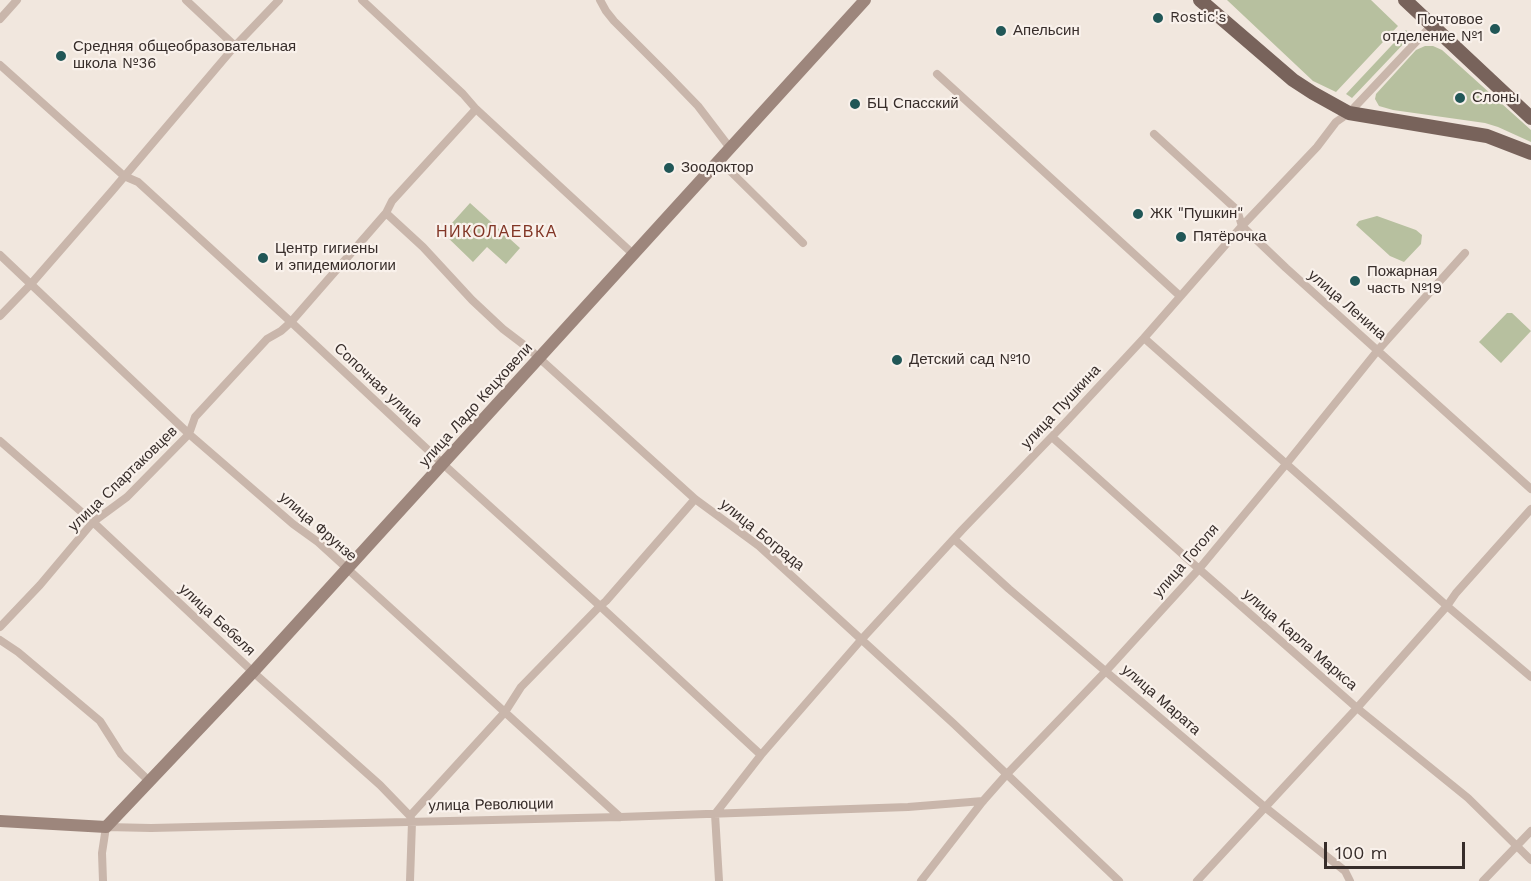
<!DOCTYPE html>
<meta charset="utf-8">
<style>
body{margin:0}
#map{position:relative;width:1531px;height:881px;overflow:hidden;background:#f1e7de;font-family:"Work Sans",sans-serif}
canvas{display:block}
.scale{position:absolute;left:1324px;top:842px;width:141px;height:27px;box-sizing:border-box;border:3px solid #372d2a;border-top:0;padding-left:8px;font-size:18px;line-height:21px;white-space:nowrap;color:#372d2a;-webkit-text-stroke:4px #f9f1eb;paint-order:stroke}
</style>
<div id="map">
<canvas width="1531" height="881"></canvas>
<div class="scale">100 m</div>
</div>
<script>
const ctx = document.querySelector('canvas').getContext('2d');
ctx.lineJoin = 'round';
function paint(path, color) {
  ctx.fillStyle = color;
  ctx.fill(path, 'evenodd');
}
function poly(rows) {
  const path = new Path2D();
  for (const r of rows) {
    path.moveTo(r[0], r[1]);
    for (let i = 2; i < r.length; i += 2) path.lineTo(r[i], r[i + 1]);
  }
  return path;
}
function strokePath(path, color, width, dash) {
  ctx.strokeStyle = color;
  ctx.lineWidth = width;
  ctx.lineCap = dash ? 'butt' : 'round';
  ctx.setLineDash(dash || []);
  ctx.stroke(path);
}
function label(font, color, halo, rows, align = 'center') {
  ctx.font = font + ' "Work Sans",sans-serif';
  ctx.lineWidth = 4.5;
  ctx.setLineDash([]);
  ctx.textBaseline = 'middle';
  ctx.strokeStyle = halo;
  ctx.fillStyle = color;
  for (const [text, x, y, turn = 0] of rows) {
    ctx.save();
    ctx.translate(x, y);
    ctx.rotate((+turn || 0) * Math.PI / 180);
    ctx.textAlign = isNaN(turn) ? turn : align;
    if (halo) ctx.strokeText(text, 0, 0);
    ctx.fillText(text, 0, 0);
    ctx.restore();
  }
}
paint(poly([
 [1227,0,1371,0,1398,26,1336,92,1313,81],
 [1406,30,1411,36,1352,98,1346,94],
 [1425,46,1433,46,1442,50,1531,130,1531,142,1498,127,1485,123,1393,110,1379,106,1375,99,1376,94,1416,50],
 [470,203,520,248,506,264,487,247,473,262,443,233],
 [1377,216,1416,230,1422,235,1421,244,1404,262,1390,256,1356,225,1359,221],
 [1507,313,1512,313,1531,331,1501,363,1479,342]
]), '#b7c09f');
strokePath(poly([
 [186,0,235,46],
 [362,0,463,94,476,109,633,254],
 [600,0,606,11,614,21,668,75,698,106,730,148],
 [0,19,17,0],
 [0,65,124,176,138,182,291,322,443,464,600,606,761,755],
 [937,74,1180,296],
 [1154,134,1237,210,1242,226,1286,268,1531,489],
 [719,160,803,243],
 [386,213,423,247,472,300,503,329,528,348,695,499,759,546,954,724,1119,881],
 [0,255,189,434,293,524,318,542,620,817],
 [0,316,31,284,112,191,235,46,279,0],
 [1144,338,1447,606,1531,677],
 [1052,437,1199,569,1357,708,1468,798,1531,860],
 [0,441,93,522,253,672,380,785,410,816,412,822,410,881],
 [954,539,1009,589,1266,808,1345,871,1350,881],
 [0,627,40,585,93,522,127,497,189,434,195,417,267,339,281,331,291,322,386,213,392,201,476,109],
 [0,640,18,652,100,721,121,754,150,782],
 [410,816,505,712,521,687,600,606,606,601,695,499],
 [103,881,102,853,106,827,151,828,620,817,908,807,983,801],
 [719,881,715,814,761,755,861,640,962,530,1065,423,1144,338,1242,226,1317,147,1336,122,1349,113,1432,25],
 [921,881,983,801,1006,775,1106,671,1199,569,1287,463,1378,350,1465,253],
 [1197,881,1357,708,1447,606,1456,593,1531,509],
 [1483,881,1531,831]
]), '#c9b6ab', 8);
strokePath(poly([
 [0,821,106,827,253,672,865,0]
]), '#9d867c', 12);
strokePath(poly([
 [1200,0,1293,80,1313,93,1349,113,1487,136,1531,153],
 [1405,0,1531,118]
]), '#78635b', 14);
for (const [x, y, r, color] of [
 [1158,18,6,"#215757"],
 [1495,29,6,"#215757"],
 [1001,31,6,"#215757"],
 [61,56,6,"#215757"],
 [1460,98,6,"#215757"],
 [855,104,6,"#215757"],
 [669,168,6,"#215757"],
 [1138,214,6,"#215757"],
 [1181,237,6,"#215757"],
 [263,258,6,"#215757"],
 [1355,281,6,"#215757"],
 [897,360,6,"#215757"]
]) {
  const dot = new Path2D();
  dot.arc(x, y, r, 0, 2 * Math.PI);
  ctx.fillStyle = color;
  ctx.fill(dot);
  strokePath(dot, '#f9f1eb', 2);
}
label('15px', '#372d2a', '#f9f1eb', [
 ["Rostic's",1170,18],
 ["Почтовое",1483,20,"right"],
 ["отделение №1",1483,37,"right"],
 ["Апельсин",1013,31],
 ["Средняя общеобразовательная",73,47],
 ["школа №36",73,64],
 ["Слоны",1472,98],
 ["БЦ Спасский",867,104],
 ["Зоодоктор",681,168],
 ["ЖК \"Пушкин\"",1150,214],
 ["Пятёрочка",1193,237],
 ["Центр гигиены",275,249],
 ["и эпидемиологии",275,266],
 ["Пожарная",1367,272],
 ["часть №19",1367,289],
 ["Детский сад №10",909,360]
], 'left');
label('15px', '#372d2a', '#f9f1eb', [
 ["улица Ленина",1347,305,41],
 ["Сопочная улица",378,385,43],
 ["улица Ладо Кецховели",476,405,-48],
 ["улица Пушкина",1061,407,-47],
 ["улица Спартаковцев",123,479,-44],
 ["улица Фрунзе",318,527,41],
 ["улица Бограда",762,535,39],
 ["улица Гоголя",1186,561,-49],
 ["улица Бебеля",217,620,43],
 ["улица Карла Маркса",1300,640,41],
 ["улица Марата",1161,700,41],
 ["улица Революции",491,805,-1]
]);
ctx.letterSpacing = '1.5px';
label('16px', '#823626', '#f9f1eb', [
 ["НИКОЛАЕВКА",497,232]
]);
ctx.letterSpacing = '0px';
</script>
